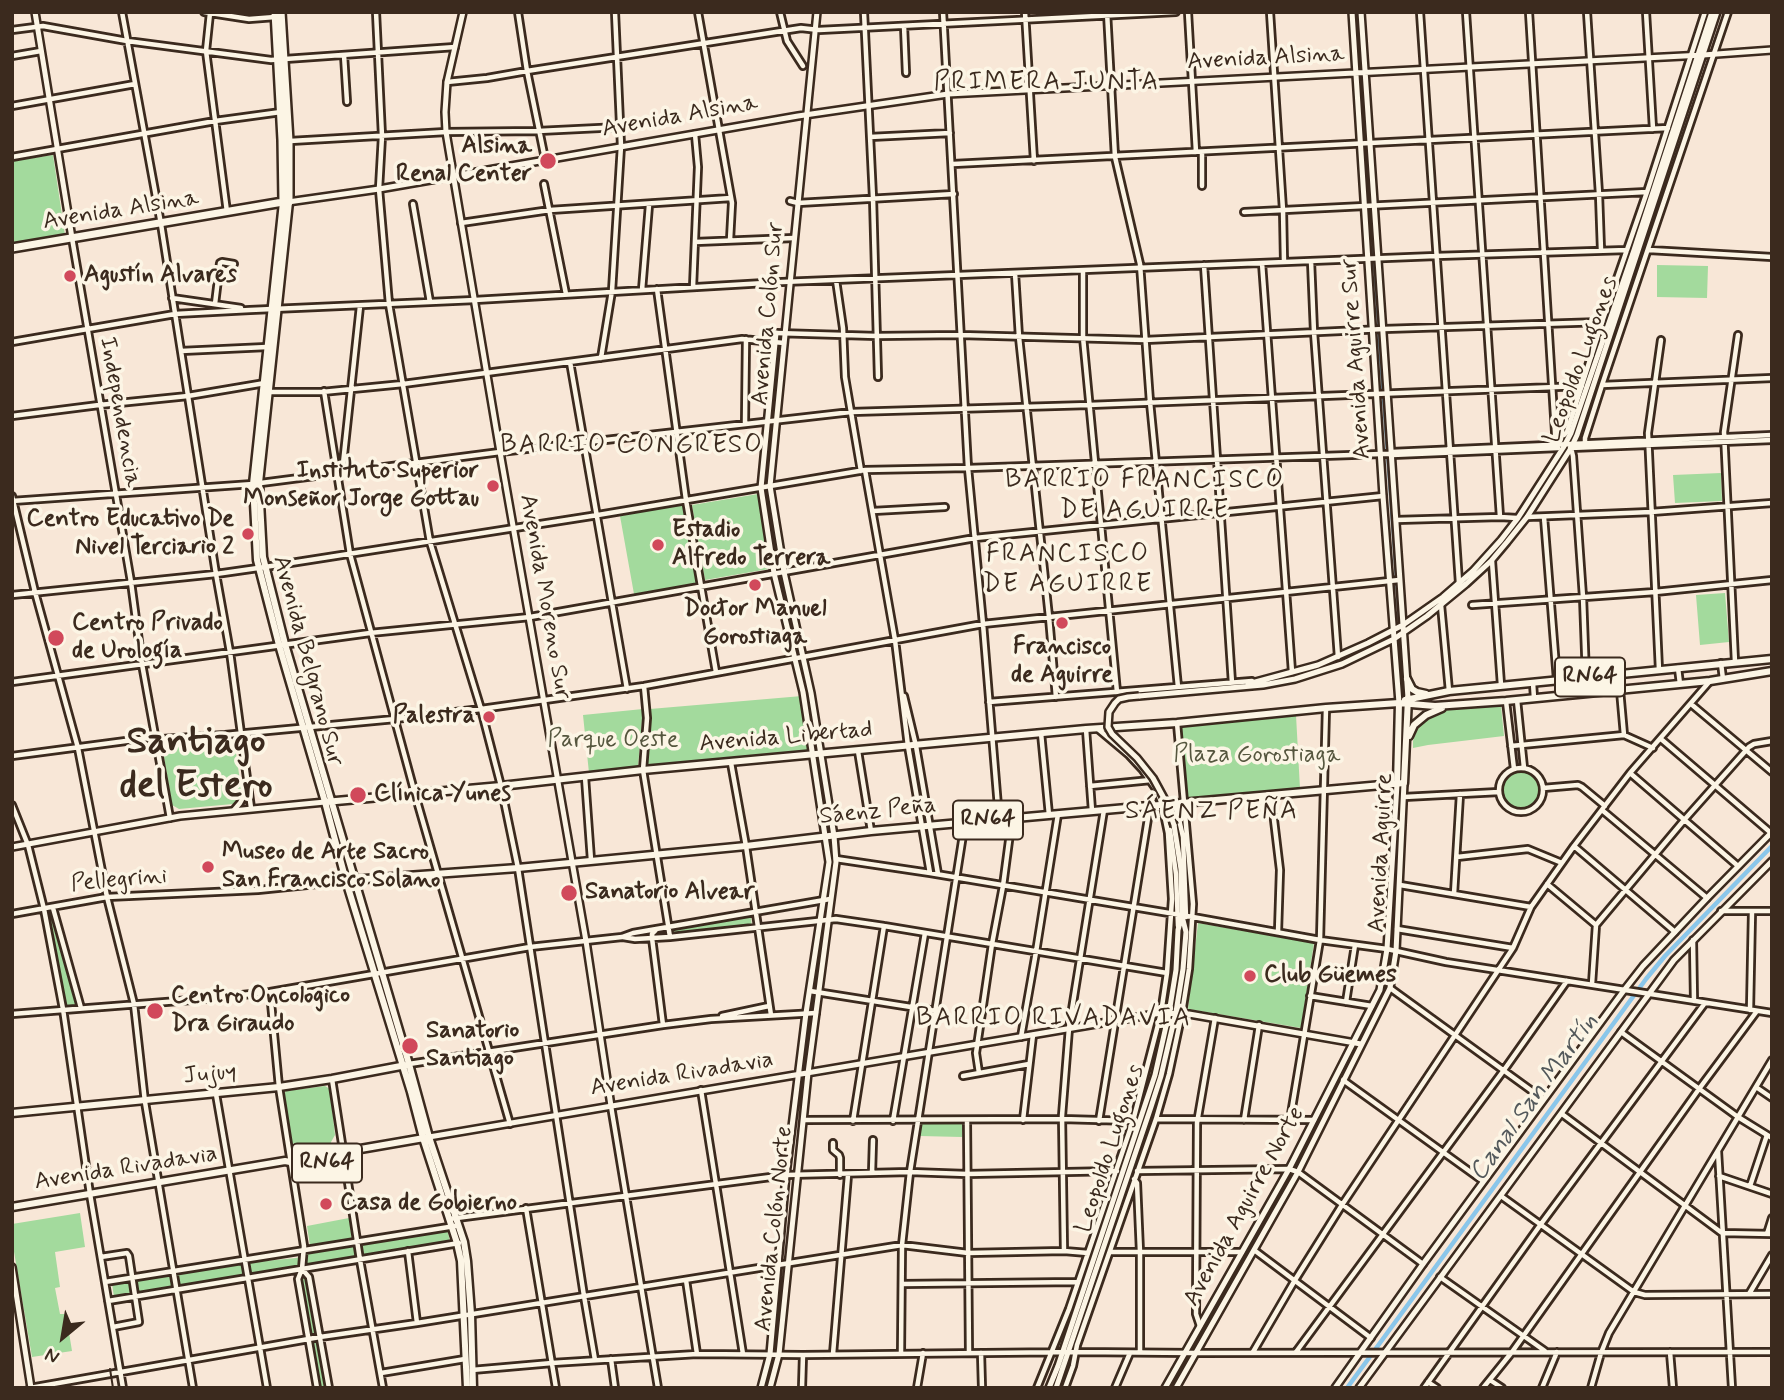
<!DOCTYPE html>
<meta charset="utf-8">
<style>
body{margin:0}
#map{position:relative;width:1784px;height:1400px;overflow:hidden;background:#f8e7d7;font-family:Mynerve,sans-serif}
canvas{display:block}
.frame{position:absolute;inset:0;border:14px solid #3b2a1e;pointer-events:none}
.north{position:absolute;left:28px;top:1302px;width:70px;height:70px;-webkit-text-stroke:5px #fcf5e5;paint-order:stroke;rotate:210deg;font-size:19px;font-weight:700;line-height:28px;text-align:center;color:#3b2a1e}
.north::after{content:'';display:block;margin:auto;width:24px;height:32px;background:#3b2a1e;clip-path:polygon(50% 0,100% 100%,50% 72%,0 100%)}
</style>
<div id="map">
<canvas width="1784" height="1400"></canvas>
<div class="frame"></div>
<div class="north">N</div>
</div>
<script>
const ctx = document.querySelector('canvas').getContext('2d');
ctx.lineJoin = 'round';
function paint(path, color) {
  ctx.fillStyle = color;
  ctx.fill(path, 'evenodd');
}
function poly(rows) {
  const path = new Path2D();
  for (const r of rows) {
    if (r.length === 3) {
      path.moveTo(r[0] + r[2], r[1]);
      path.arc(r[0], r[1], r[2], 0, 2 * Math.PI);
      continue;
    }
    path.moveTo(r[0], r[1]);
    for (let i = 2; i < r.length; i += 2) path.lineTo(r[i], r[i + 1]);
  }
  return path;
}
function strokePath(path, color, width, dash) {
  ctx.strokeStyle = color;
  ctx.lineWidth = width;
  ctx.lineCap = dash ? 'butt' : 'round';
  ctx.setLineDash(dash || []);
  ctx.stroke(path);
}
function label(font, color, halo, rows, align = 'center') {
  ctx.font = font + ' Mynerve,sans-serif';
  ctx.lineWidth = 7;
  ctx.setLineDash([]);
  ctx.textBaseline = 'middle';
  ctx.strokeStyle = halo;
  ctx.fillStyle = color;
  for (const [text, x, y, turn = 0] of rows) {
    ctx.save();
    ctx.translate(x, y);
    ctx.rotate((+turn || 0) * Math.PI / 180);
    ctx.textAlign = isNaN(turn) ? turn : align;
    if (halo) ctx.strokeText(text, 0, 0);
    ctx.fillText(text, 0, 0);
    ctx.restore();
  }
}
paint(poly([
 [53,155,65,235,12,244,12,161],
 [1657,265,1708,266,1707,298,1657,297],
 [1721,473,1722,501,1675,503,1673,475],
 [758,494,769,569,705,580,692,505],
 [683,504,697,583,634,594,620,516],
 [1725,593,1729,642,1700,645,1696,595],
 [802,696,810,754,645,769,650,709],
 [1501,706,1504,736,1428,745,1413,748,1413,741,1419,725,1431,715,1446,710],
 [643,709,638,767,589,773,583,715],
 [1296,715,1300,789,1186,799,1181,727],
 [228,740,235,746,242,795,233,804,179,809,172,805,163,751,169,743],
 [1521,789,19],
 [54,908,76,1006,61,1007,45,909],
 [750,915,751,917,752,928,675,934,673,933,673,928],
 [1198,923,1314,943,1301,1028,1188,1009],
 [325,1086,330,1089,335,1135,331,1142,332,1154,326,1160,307,1161,299,1155,297,1146,291,1142,284,1094,286,1091],
 [921,1124,963,1124,962,1137,920,1136],
 [80,1213,85,1247,55,1252,60,1287,55,1288,60,1314,66,1314,72,1351,32,1357,12,1240,12,1224],
 [349,1218,352,1239,310,1246,307,1226],
 [447,1229,450,1241,114,1297,112,1284,233,1264,296,1258,317,1251],
 [307,1275,327,1388,319,1388,301,1276]
]), '#a3da9d');
strokePath(poly([
 [1357,12,1378,327],
 [1378,332,1399,624],
 [1400,642,1403,671],
 [1401,772,1403,738],
 [1296,1168,1334,1087,1386,987,1390,964,1394,925,1401,792],
 [1191,1350,1293,1173],
 [1170,1388,1188,1355]
]), '#6a8898', 2);
strokePath(poly([
 [1347,1388,1646,979,1665,956,1772,846]
]), '#8ac6ea', 4.5);
const minor = poly([
 [122,12,161,224,216,574,230,652,251,808],
 [204,12,249,19,275,17],
 [376,12,382,136,379,189,389,304,430,542,481,709,501,786,518,868,584,1296,595,1360],
 [518,12,527,71,545,159],
 [698,12,732,203,730,240],
 [780,12,787,41,803,66],
 [864,12,873,198,878,377],
 [943,12,968,468,983,624,999,819],
 [1025,12,1034,161],
 [1107,12,1115,157,1140,264,1150,402,1178,687],
 [1188,12,1196,152],
 [1270,12,1283,210,1284,262],
 [1420,12,1459,583],
 [1466,12,1500,517],
 [1529,12,1556,448],
 [1587,12,1599,194,1601,250],
 [1646,12,1653,129],
 [210,13,206,51,227,212],
 [904,26,906,73],
 [12,30,43,26,127,41,271,60,455,47],
 [344,55,347,102],
 [12,56,41,51],
 [447,82,487,78,527,71,801,28,819,30,1176,12],
 [12,106,135,84],
 [870,137,950,133],
 [290,141,446,132,538,131,620,127],
 [1202,152,1202,186],
 [12,157,215,121,281,112],
 [953,164,1668,128],
 [544,184,566,294],
 [790,201,798,203,954,194],
 [413,204,430,302],
 [1244,212,1647,192],
 [461,223,550,210,731,198],
 [72,238,131,582,142,664,170,818],
 [695,242,794,238],
 [1649,250,1772,257],
 [1311,261,1314,332,1338,657],
 [1262,263,1292,672],
 [1204,265,1232,683],
 [1083,271,1083,337,1117,692],
 [1015,273,1019,337,1049,617,1056,697],
 [836,280,843,328,845,377,861,471],
 [693,287,698,167,695,134],
 [657,289,686,500,716,672],
 [642,290,649,205],
 [172,298,241,308],
 [215,304,220,263,222,262,234,264],
 [776,333,877,336,960,335,1145,340,1384,329,1602,322],
 [12,342,175,314,250,310,475,300,782,282,1436,256,1627,250],
 [181,351,267,347],
 [601,358,612,291,621,146,615,12],
 [570,362,627,689],
 [1602,385,1772,378],
 [324,391,350,554,415,794,510,1124],
 [267,392,322,392,403,384,742,339,784,343],
 [12,416,99,405,188,396,265,383],
 [745,423,746,339],
 [1556,436,1564,435,1567,432,1602,322,1647,192,1705,12],
 [1585,447,1585,438,1602,385,1728,12],
 [1570,448,1772,440],
 [1571,448,1573,456,1583,597,1586,677],
 [1389,454,1392,455,1558,448],
 [865,470,895,640,908,746,930,873],
 [342,473,360,306],
 [12,496,35,592,78,748,107,897,134,1004,145,1102,193,1388],
 [12,501,253,484,500,452,851,412,1089,405,1582,386],
 [873,511,945,507],
 [1527,517,1651,512,1772,503],
 [1544,517,1557,680],
 [1396,520,1500,517,1517,518],
 [1492,561,1501,685],
 [12,595,216,574,265,567,598,515,865,470,968,468,1381,454,1389,454,1392,452,1772,435],
 [1441,605,1449,691],
 [1472,605,1655,592,1772,580],
 [1735,662,1724,432,1738,335],
 [1721,663,1723,679],
 [1678,668,1680,684],
 [1659,670,1648,433,1661,340],
 [1602,676,1604,691],
 [12,682,370,633,530,617,975,538,1383,496],
 [1533,683,1534,698],
 [644,686,647,718,643,770,670,937],
 [1620,690,1624,735],
 [904,696,916,746,938,874],
 [1517,700,1524,768],
 [1506,701,1514,769],
 [989,702,1252,681],
 [1691,704,1772,772],
 [1086,729,1092,811],
 [1041,733,1049,815],
 [1661,739,1771,833],
 [1511,746,1624,735,1653,748],
 [858,751,871,831],
 [12,756,156,737,162,739,225,735,395,719,481,709,644,686,983,624,1399,580],
 [731,763,746,846,771,1015],
 [1521,790,22],
 [1630,773,1738,866],
 [585,777,591,860],
 [1090,786,1151,780],
 [1543,788,1578,785,1582,787,1605,806],
 [1271,795,1280,870,1278,932],
 [1404,797,1499,792],
 [1174,803,1178,815,1183,837,1186,917],
 [12,805,28,845,44,909,63,1009,90,1194,123,1388],
 [234,810,240,803,247,790],
 [1602,810,1707,898],
 [1170,830,1176,874,1178,926],
 [1574,846,1675,932],
 [1457,857,1528,849,1562,863],
 [836,859,930,873,1193,917,1320,940,1387,949,1446,962,1772,1013],
 [1547,884,1596,925],
 [1400,885,1531,907],
 [1454,894,1460,794],
 [53,908,81,1008],
 [1721,911,1772,911],
 [12,914,107,897,258,890,346,881],
 [1596,925,1685,819,1749,747,1754,744,1772,741],
 [1397,929,1513,948],
 [656,930,652,934,652,938,663,1025],
 [623,937,635,939,670,937,836,919,884,926,1167,973],
 [1693,940,1694,1001],
 [1592,984,1596,925],
 [1390,988,1543,1099],
 [810,991,936,1011],
 [270,992,279,1087,304,1246,302,1269,298,1279,317,1388],
 [1310,996,1372,1006],
 [1346,1002,1355,945],
 [1750,1010,1752,912],
 [12,1014,204,999,270,992,530,947,622,937,633,933,830,899],
 [722,1016,769,1006],
 [1621,1032,1738,1117,1772,1138],
 [1021,1037,1036,952,1058,814],
 [409,1064,663,1025,711,1019,816,1013],
 [979,1073,976,1053,992,944,1003,886,1012,818],
 [963,1076,1029,1064],
 [332,1079,360,1260,383,1388],
 [1343,1080,1483,1181],
 [1756,1087,1772,1098],
 [701,1090,743,1354],
 [216,1094,267,1388],
 [611,1106,658,1388],
 [1562,1114,1722,1233,1772,1234],
 [1156,1119,1314,1120],
 [804,1120,1062,1119,1133,1121],
 [967,1120,969,1353],
 [1023,1120,1033,1035],
 [1244,1120,1259,1025],
 [1290,1120,1320,940,1326,708],
 [853,1121,884,926],
 [893,1121,925,933],
 [1099,1121,1150,806],
 [833,1143,833,1150,839,1155,840,1158,840,1175],
 [1718,1151,1732,1388],
 [1137,1171,1289,1169,1298,1172,1423,1264],
 [872,1173,873,1140],
 [1719,1176,1772,1194],
 [1134,1179,1137,1183,1140,1252,1140,1352],
 [1750,1186,1767,1135],
 [1501,1196,1634,1292,1645,1295,1772,1294],
 [526,1208,556,1388],
 [449,1219,786,1175,910,1172,967,1174,1117,1171],
 [1767,1234,1772,1218],
 [1254,1250,1371,1338],
 [408,1251,417,1323],
 [1064,1251,1062,1116,1069,1028,1104,810],
 [1110,1252,1242,1252],
 [101,1257,127,1253,129,1256,139,1322,113,1327],
 [302,1269,309,1277,329,1388],
 [1440,1277,1545,1351],
 [686,1280,697,1354],
 [105,1282,455,1226],
 [902,1284,1077,1282],
 [1749,1294,1772,1255],
 [108,1301,459,1243],
 [1200,1326,1196,1314,1197,1123,1215,1018],
 [1253,1352,1295,1280,1342,1205,1513,948,1531,907,1574,846,1630,773,1710,681],
 [1296,1352,1504,1070,1567,981],
 [1670,1352,1673,1388],
 [901,1353,902,1245,910,1172,965,822],
 [981,1353,982,1388],
 [833,1354,848,1175],
 [611,1359,615,1388],
 [472,1370,552,1363,697,1354,803,1355,1075,1352,1195,1353,1772,1352],
 [381,1373,465,1359],
 [1490,1380,1502,1388],
 [1428,1382,1437,1388],
 [30,1388,320,1337,417,1323,902,1245,968,1253,1064,1251,1088,1253],
 [802,1388,803,1355],
 [917,1388,923,1353],
 [1037,1388,1069,1309,1133,1121,1161,1013,1167,973,1172,899,1168,833,1162,804,1156,789,1142,769,1129,755,1098,729],
 [1065,1388,1073,1366,1077,1345,1156,1119,1169,1074,1182,1013,1189,969,1193,904,1177,723],
 [1115,1388,1130,1353],
 [1424,1388,1541,1224,1705,1003],
 [1483,1388,1512,1352,1699,1089,1757,1011],
 [1542,1388,1557,1352],
 [1591,1388,1601,1353,1609,1333,1772,1060]
]);
const tertiary = poly([
 [35,12,72,238],
 [463,12,447,82,445,112,446,132,500,452,586,941,611,1106],
 [1703,55,1772,50],
 [1335,1388,1423,1264,1625,989,1643,966,1707,898,1772,832],
 [1359,1388,1674,960,1772,861]
]);
const secondary = poly([
 [1352,12,1383,496,1399,703],
 [1361,12,1408,698],
 [288,202,379,189,798,116,948,94,1703,55],
 [1248,684,1318,665,1368,643,1403,625,1443,597,1473,571,1501,540,1518,518,1563,448,1571,433,1634,250,1712,12],
 [1139,696,1263,685,1295,679,1342,664,1394,639,1427,616,1466,584,1491,561,1507,542,1527,517,1571,448,1577,435,1717,12],
 [12,847,180,816,325,802],
 [429,1137,1161,1013,1189,1014,1361,1044],
 [12,1267,31,1388],
 [761,1388,770,1354,786,1175,806,1013,829,862,803,692,774,573,761,488,776,333],
 [770,1388,779,1354,808,1073,836,862,834,836,811,693,784,572,770,486,817,12],
 [1049,1388,1058,1366,1155,1075,1169,1013,1176,970,1178,930,1181,919],
 [1056,1388,1151,1107,1161,1076,1176,1012,1183,969,1186,932,1182,916,1181,869,1174,825],
 [1165,1388,1289,1169,1380,990,1387,949,1397,784],
 [1176,1388,1298,1172,1390,988,1396,951,1404,783]
]);
const primary = poly([
 [283,202,253,484,257,560,279,645,325,802,346,881,411,1092,423,1138,457,1243,461,1261,467,1388],
 [289,202,259,483,263,557,285,644,409,1064,429,1137,464,1242,467,1261,471,1314,473,1388],
 [1407,679,1412,689,1417,692,1426,694],
 [1405,700,1449,691,1490,687,1772,659],
 [1409,736,1414,725,1426,715,1442,708],
 [1397,784,1399,703],
 [325,802,501,786,643,770,1086,729,1177,723,1326,708,1399,703,1435,706,1506,701,1710,681,1772,671],
 [351,880,518,868,746,846,871,831,1404,783,1408,698],
 [12,1113,279,1087,332,1079,406,1065],
 [12,1207,285,1161,311,1166,327,1163,343,1152,424,1138]
]);
const trunk = poly([
 [281,12,289,141,289,202],
 [12,248,283,202,282,140,275,12]
]);
strokePath(minor, '#3b2a1e', 10);
strokePath(tertiary, '#3b2a1e', 10);
strokePath(secondary, '#3b2a1e', 10);
strokePath(primary, '#3b2a1e', 11);
strokePath(trunk, '#3b2a1e', 12);
strokePath(minor, '#fcf5e5', 4.5);
strokePath(tertiary, '#fcf5e5', 5);
strokePath(secondary, '#fcf5e5', 5);
strokePath(primary, '#fcf5e5', 6);
strokePath(trunk, '#fcf5e5', 7);
strokePath(poly([
 [110,1369,113,1388]
]), '#3b2a1e', 2);
const secondaryBridge = poly([
 [1139,696,1128,697,1119,699,1115,703,1109,712,1108,727,1112,734,1137,758,1153,778,1166,802,1174,825]
]);
strokePath(secondaryBridge, '#3b2a1e', 10, []);
strokePath(secondaryBridge, '#fcf5e5', 5);
for (const [x, y, r, color] of [
 [548,161,9,"#d1495b"],
 [70,276,7,"#d1495b"],
 [493,486,7,"#d1495b"],
 [248,534,7,"#d1495b"],
 [658,545,7,"#d1495b"],
 [755,585,7,"#d1495b"],
 [1062,623,7,"#d1495b"],
 [56,638,9,"#d1495b"],
 [489,717,7,"#d1495b"],
 [358,795,9,"#d1495b"],
 [208,867,7,"#d1495b"],
 [569,893,9,"#d1495b"],
 [1250,976,7,"#d1495b"],
 [155,1011,9,"#d1495b"],
 [410,1046,9,"#d1495b"],
 [326,1204,7,"#d1495b"]
]) {
  const dot = new Path2D();
  dot.arc(x, y, r, 0, 2 * Math.PI);
  ctx.fillStyle = color;
  ctx.fill(dot);
  strokePath(dot, '#fcf5e5', 2.5);
}
for (const [x, y, w] of [
 [1590,677,70],
 [988,820,70],
 [327,1163,70]
]) {
  const box = new Path2D();
  box.roundRect(x - w / 2, y - 19.5, w, 39, 5);
  ctx.fillStyle = '#fcf5e5';
  ctx.fill(box);
  strokePath(box, '#3b2a1e', 2);
}
label('bold 23px', '#3b2a1e', null, [
 ["RN64",1590,677],
 ["RN64",988,820],
 ["RN64",327,1163]
]);
label('24px', '#3b2a1e', '#fcf5e5', [
 ["Avenida Alsina",1266,59,-3],
 ["Avenida Alsina",680,117,-10],
 ["Avenida Alsina",121,211,-9],
 ["Avenida Colón Sur",769,314,-85],
 ["Avenida Aguirre Sur",1357,359,-94],
 ["Leopoldo Lugones",1582,360,-70],
 ["Independencia",119,412,80],
 ["Avenida Moreno Sur",544,597,80],
 ["Avenida Belgrano Sur",307,661,75],
 ["Avenida Libertad",786,738,-5],
 ["Sáenz Peña",878,812,-6],
 ["Avenida Aguirre",1382,853,-87],
 ["Pellegrini",119,881,-5],
 ["Jujuy",210,1075,-6],
 ["Avenida Rivadavia",682,1075,-9],
 ["Leopoldo Lugones",1111,1149,-72],
 ["Avenida Rivadavia",126,1169,-9],
 ["Avenida Aguirre Norte",1245,1207,-61],
 ["Avenida Colón Norte",775,1229,-84]
]);
label('bold 24px', '#3b2a1e', '#fcf5e5', [
 ["Alsina",532,147,"right"],
 ["Renal Center",532,175,"right"],
 ["Agustín Alvares",84,276],
 ["Instituto Superior",479,472,"right"],
 ["Monseñor Jorge Gottau",479,500,"right"],
 ["Centro Educativo De",234,520,"right"],
 ["Nivel Terciario 2",234,548,"right"],
 ["Estadio",672,531],
 ["Alfredo Terrera",672,559],
 ["Doctor Manuel",755,610,"center"],
 ["Gorostiaga",755,638,"center"],
 ["Centro Privado",72,624],
 ["de Urología",72,652],
 ["Francisco",1062,648,"center"],
 ["de Aguirre",1062,676,"center"],
 ["Palestra",475,717,"right"],
 ["Clínica Yunes",374,795],
 ["Museo de Arte Sacro",222,853],
 ["San Francisco Solano",222,881],
 ["Sanatorio Alvear",585,893],
 ["Club Güemes",1264,976],
 ["Centro Oncologico",171,997],
 ["Dra Giraudo",171,1025],
 ["Sanatorio",426,1032],
 ["Santiago",426,1060],
 ["Casa de Gobierno",340,1204]
], 'left');
label('24px', '#55563e', '#fcf5e5', [
 ["Parque Oeste",613,741],
 ["Plaza Gorostiaga",1257,756]
]);
ctx.letterSpacing = '2px';
label('26px', '#3b2a1e', '#fcf5e5', [
 ["PRIMERA JUNTA",1047,84],
 ["BARRIO CONGRESO",632,447],
 ["BARRIO FRANCISCO",1145,482],
 ["DE AGUIRRE",1145,512],
 ["FRANCISCO",1068,556],
 ["DE AGUIRRE",1068,586],
 ["SÁENZ PEÑA",1212,813],
 ["BARRIO RIVADAVIA",1054,1020]
]);
ctx.letterSpacing = '0px';
label('italic 26px', '#53595b', '#fcf5e5', [
 ["Canal San Martín",1535,1098,-54]
]);
label('bold 38px', '#3b2a1e', '#fcf5e5', [
 ["Santiago",196,744],
 ["del Estero",196,788]
]);
</script>
